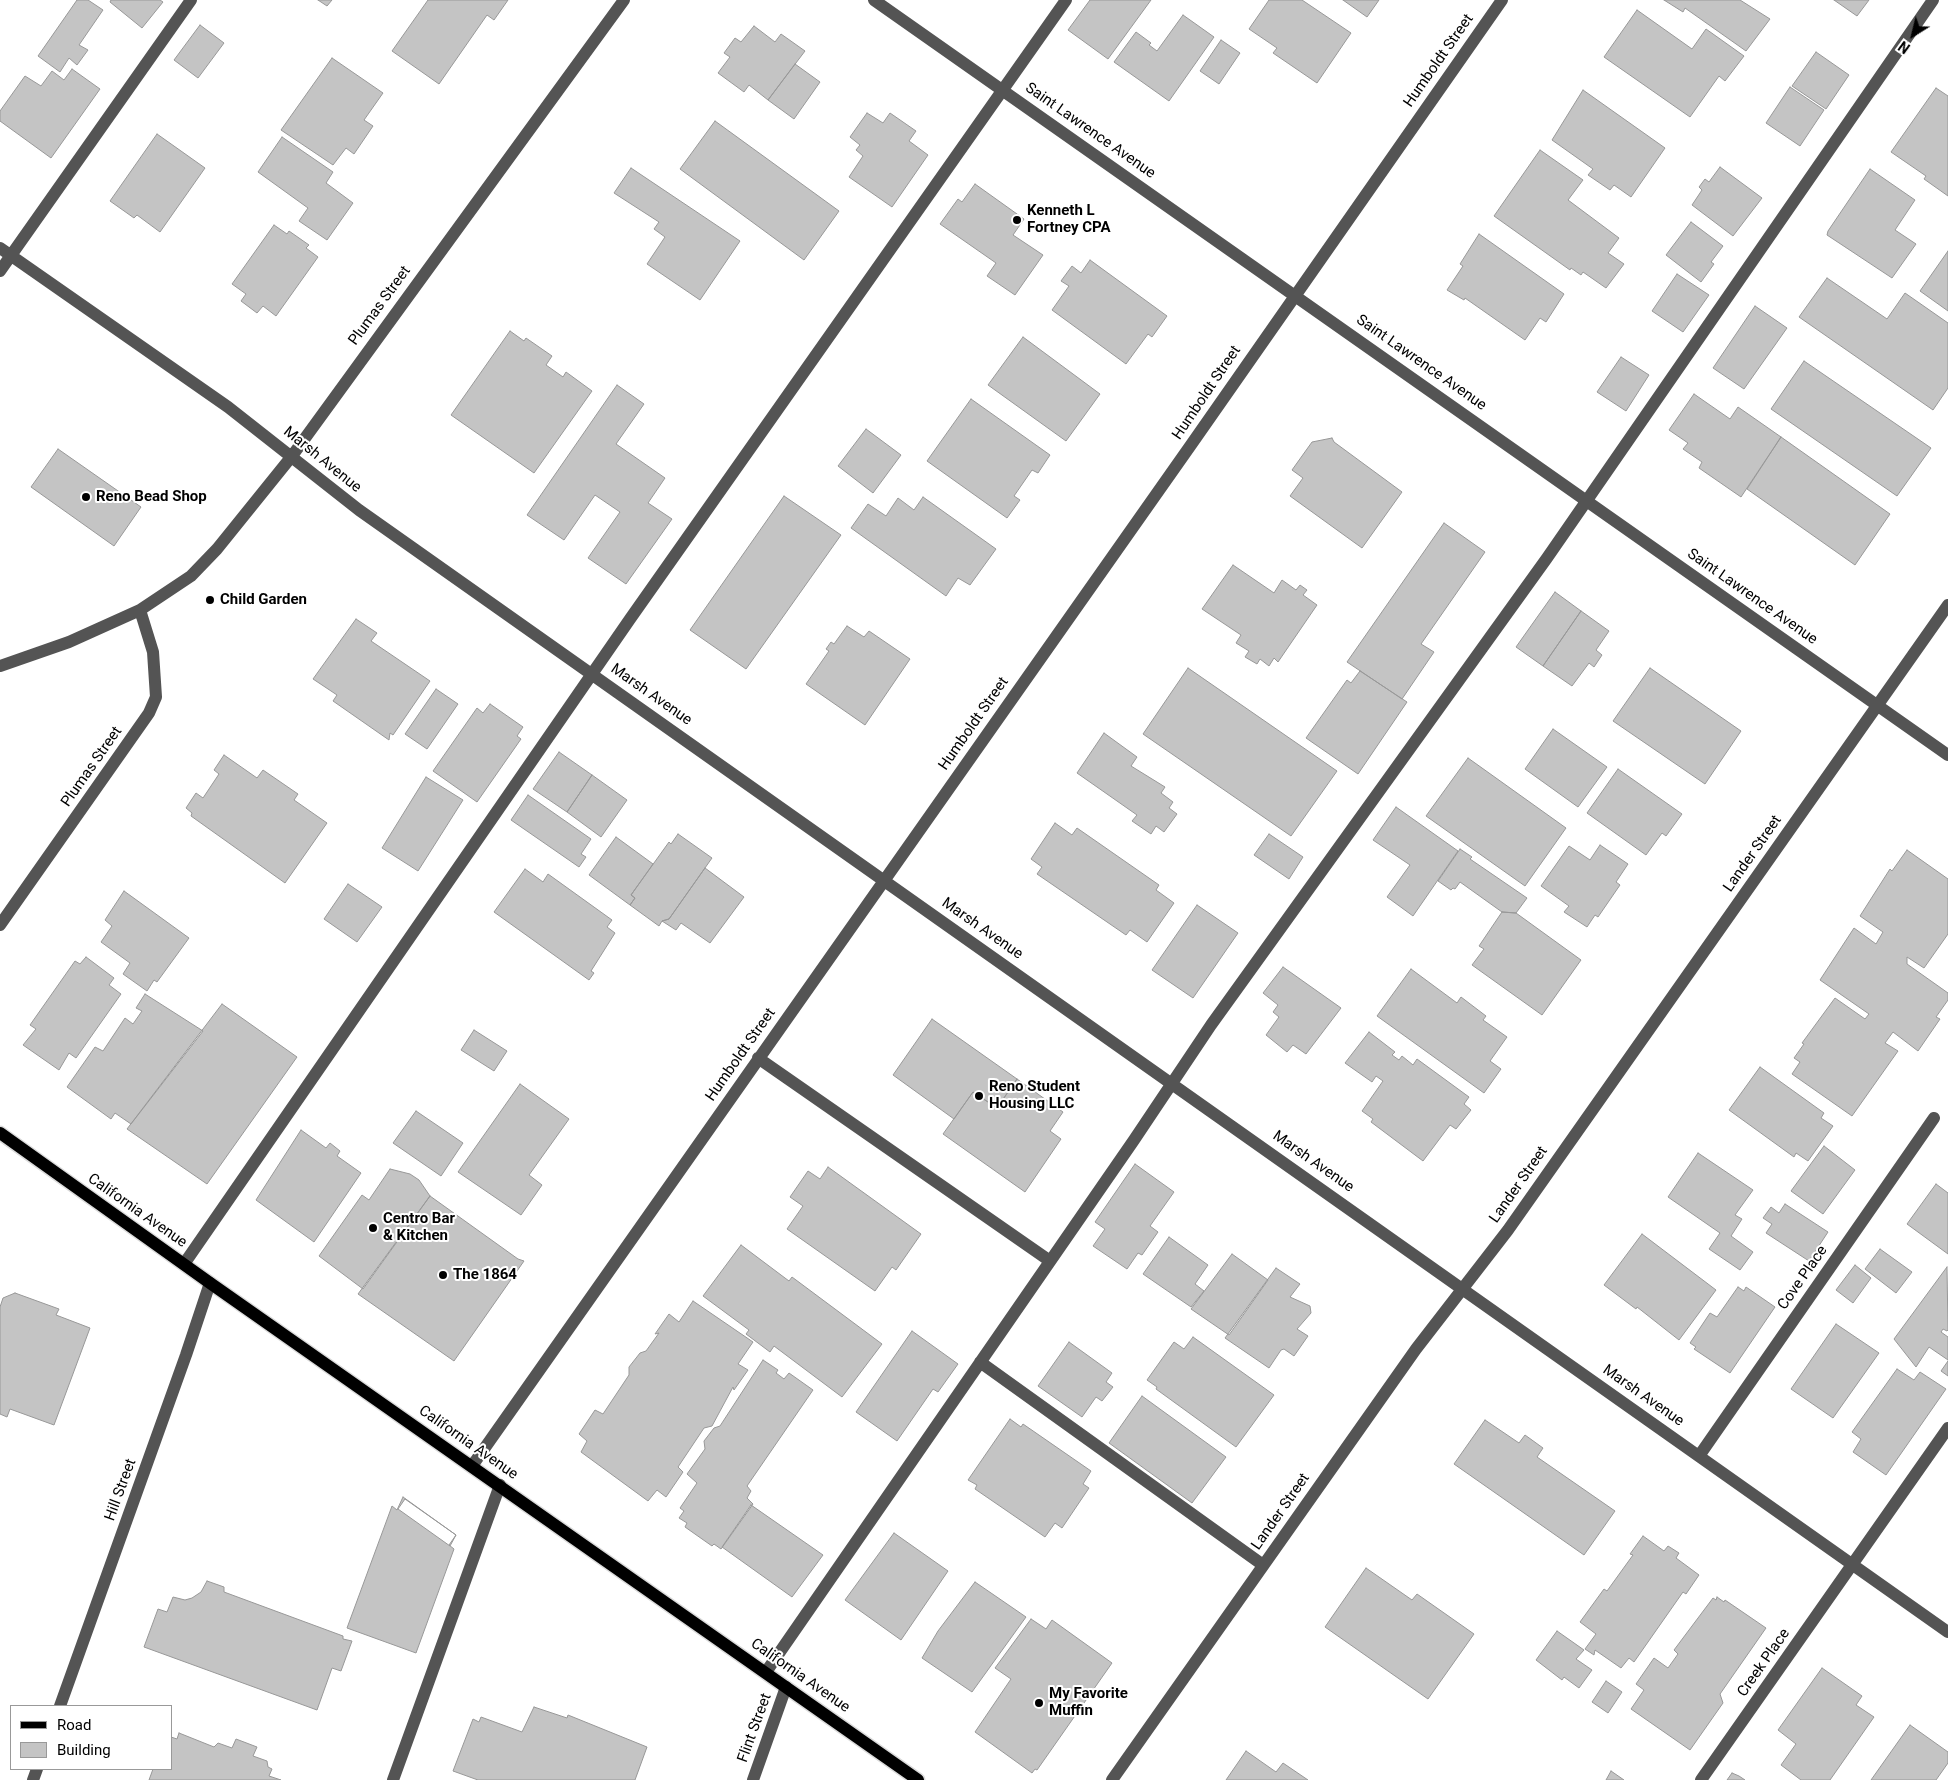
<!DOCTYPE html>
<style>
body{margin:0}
#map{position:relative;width:1948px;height:1780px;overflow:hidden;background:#fff;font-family:Roboto,sans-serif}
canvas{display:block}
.legend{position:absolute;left:10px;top:1705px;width:162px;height:65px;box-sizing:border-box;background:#fff;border:1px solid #999;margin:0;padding:6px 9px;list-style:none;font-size:15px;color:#000}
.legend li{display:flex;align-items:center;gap:10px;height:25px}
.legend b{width:25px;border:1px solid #999}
.north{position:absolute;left:1888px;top:10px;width:50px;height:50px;-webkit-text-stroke:4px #fff;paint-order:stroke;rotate:216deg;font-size:14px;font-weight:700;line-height:20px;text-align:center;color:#000}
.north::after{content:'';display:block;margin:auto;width:18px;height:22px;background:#000;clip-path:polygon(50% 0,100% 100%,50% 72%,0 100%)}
</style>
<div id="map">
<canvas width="1948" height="1780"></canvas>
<ul class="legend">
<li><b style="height:6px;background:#000"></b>Road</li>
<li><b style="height:14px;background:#c4c4c4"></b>Building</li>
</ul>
<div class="north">N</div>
</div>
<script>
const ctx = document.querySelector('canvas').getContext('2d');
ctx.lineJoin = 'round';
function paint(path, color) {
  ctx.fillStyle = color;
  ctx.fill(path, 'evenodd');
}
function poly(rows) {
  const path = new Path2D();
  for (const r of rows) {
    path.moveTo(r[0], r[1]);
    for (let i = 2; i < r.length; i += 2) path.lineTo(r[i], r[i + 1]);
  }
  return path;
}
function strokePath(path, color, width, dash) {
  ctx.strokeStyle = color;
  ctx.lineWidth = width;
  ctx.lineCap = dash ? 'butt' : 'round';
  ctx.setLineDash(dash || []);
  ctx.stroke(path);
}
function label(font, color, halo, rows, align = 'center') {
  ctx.font = font + ' Roboto,sans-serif';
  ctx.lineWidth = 4;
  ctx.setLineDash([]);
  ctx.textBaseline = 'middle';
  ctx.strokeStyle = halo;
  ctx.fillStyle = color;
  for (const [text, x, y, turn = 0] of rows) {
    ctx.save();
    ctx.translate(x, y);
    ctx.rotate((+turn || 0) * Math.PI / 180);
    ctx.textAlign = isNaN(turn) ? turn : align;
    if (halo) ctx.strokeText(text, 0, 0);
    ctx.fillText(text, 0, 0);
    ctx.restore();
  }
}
const building = poly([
 [77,0,88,0,103,10,79,45,88,50,77,65,69,58,60,72,38,56,77,0],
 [111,0,160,0,163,2,142,28,110,2,111,0],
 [318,0,332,0,327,6,318,0],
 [428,0,508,0,494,20,487,15,439,84,392,51,428,0],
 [1090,0,1151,0,1108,59,1068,30,1090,0],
 [1269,0,1302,0,1351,33,1317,83,1273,53,1277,48,1249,29,1269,0],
 [1343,0,1379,0,1367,17,1343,0],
 [1664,0,1740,0,1770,19,1746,51,1685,8,1683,12,1664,0],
 [1834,0,1869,0,1857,16,1834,0],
 [1637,10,1692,49,1706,29,1744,56,1725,81,1719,76,1690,117,1604,57,1637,10],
 [1183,15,1214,37,1169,101,1114,62,1136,32,1151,43,1149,45,1157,51,1183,15],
 [200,25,224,43,198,78,174,60,200,25],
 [754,26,775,42,781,34,805,51,768,100,749,85,744,92,718,73,730,57,724,53,735,38,741,42,754,26],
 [1221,40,1240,53,1219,84,1200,71,1221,40],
 [1816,52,1849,75,1826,109,1792,86,1816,52],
 [332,58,383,93,364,120,373,126,354,154,346,148,333,165,281,130,332,58],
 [795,64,820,82,794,119,768,100,795,64],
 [72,69,100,89,51,158,0,121,0,111,25,76,41,86,52,71,64,80,72,69],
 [1790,87,1824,110,1800,146,1766,123,1790,87],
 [1936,88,1948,96,1948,196,1924,179,1926,176,1891,152,1936,88],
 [1583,90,1665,148,1631,197,1614,185,1610,190,1588,175,1593,169,1552,140,1583,90],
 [867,113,883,123,890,113,916,131,909,141,928,155,892,207,849,177,863,156,856,150,860,145,850,137,867,113],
 [715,121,839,211,804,260,680,169,715,121],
 [157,134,205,168,160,232,137,215,134,218,110,201,157,134],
 [282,137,333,172,326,183,353,203,327,240,299,221,308,208,258,172,282,137],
 [1540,150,1583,180,1568,200,1619,238,1608,253,1624,264,1606,288,1583,272,1581,275,1571,268,1570,270,1494,216,1540,150],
 [1720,167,1762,198,1733,236,1692,205,1702,190,1699,187,1705,179,1709,182,1720,167],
 [631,168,740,241,700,300,647,264,665,237,654,229,659,222,614,193,631,168],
 [1870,169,1915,200,1895,230,1916,244,1892,278,1827,235,1828,231,1870,169],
 [975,184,1024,219,1013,235,1043,255,1015,295,987,276,996,263,940,224,958,199,962,202,975,184],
 [1691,222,1723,246,1711,262,1714,264,1701,282,1666,255,1691,222],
 [274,225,287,234,289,231,309,245,306,248,318,257,276,316,263,306,257,313,241,301,246,294,232,284,274,225],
 [1479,234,1564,294,1546,322,1540,318,1525,340,1465,298,1464,300,1447,290,1463,266,1460,264,1479,234],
 [1948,251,1948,311,1920,291,1948,251],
 [1090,260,1167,316,1152,337,1148,334,1126,364,1052,310,1069,286,1061,281,1072,266,1081,273,1090,260],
 [1677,274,1709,295,1683,332,1652,311,1677,274],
 [1827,278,1887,319,1905,293,1948,323,1948,388,1933,410,1799,317,1827,278],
 [1755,306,1787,328,1744,389,1713,368,1755,306],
 [510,331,524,341,526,338,552,356,546,365,563,377,566,372,592,391,534,473,451,415,510,331],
 [1023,337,1100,394,1066,441,988,385,1023,337],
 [1621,357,1649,375,1626,411,1597,392,1621,357],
 [1804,361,1931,448,1897,496,1771,409,1804,361],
 [617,385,644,404,616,444,665,478,648,503,672,519,626,584,588,558,620,512,595,495,564,540,527,515,617,385],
 [1694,394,1730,419,1738,407,1781,437,1741,497,1699,468,1702,462,1683,449,1688,443,1669,430,1694,394],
 [971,399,1050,455,1038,473,1032,470,1014,496,1020,500,1007,518,927,461,971,399],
 [866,429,901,455,873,493,838,466,866,429],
 [1781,437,1890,514,1855,565,1747,489,1781,437],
 [1332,438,1334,442,1402,492,1362,548,1290,496,1303,478,1292,470,1312,442,1332,438],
 [58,449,141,507,114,546,31,487,58,449],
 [784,496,841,535,746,669,690,630,784,496],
 [923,497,996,549,970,585,958,578,946,596,851,528,868,504,886,516,898,498,914,510,923,497],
 [1444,523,1485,552,1421,644,1434,652,1402,699,1347,662,1444,523],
 [1233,565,1274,593,1282,580,1296,590,1300,585,1307,590,1303,595,1317,605,1278,662,1274,658,1269,666,1260,659,1257,664,1245,657,1249,651,1236,643,1241,635,1202,609,1233,565],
 [1555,592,1581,611,1543,666,1516,647,1555,592],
 [1581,611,1609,631,1596,650,1602,655,1594,667,1589,663,1572,686,1543,666,1581,611],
 [356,619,377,633,371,641,430,681,393,735,390,733,389,740,333,701,337,695,313,679,356,619],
 [847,626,864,637,869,631,910,659,865,725,806,684,829,651,826,649,831,642,834,644,847,626],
 [1188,668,1337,771,1291,836,1143,734,1188,668],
 [1650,668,1741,731,1705,784,1613,721,1650,668],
 [1360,671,1407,702,1358,774,1306,738,1347,680,1351,683,1360,671],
 [436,689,458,704,427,749,405,734,436,689],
 [490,704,523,727,517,736,521,739,477,802,433,771,477,708,483,713,490,704],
 [1553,729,1607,767,1578,807,1525,769,1553,729],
 [1104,733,1137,757,1131,766,1165,787,1161,793,1173,802,1169,808,1177,814,1164,832,1156,826,1151,834,1132,821,1137,815,1077,773,1104,733],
 [559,752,592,775,567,812,533,789,559,752],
 [224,755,257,778,263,770,298,794,294,800,327,823,285,883,191,816,192,813,186,808,196,793,203,798,219,774,214,770,224,755],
 [1468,758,1566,828,1525,886,1426,816,1468,758],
 [1618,769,1682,814,1666,836,1662,833,1646,855,1587,813,1618,769],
 [592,775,627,800,601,837,567,812,592,775],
 [426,777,463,800,418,871,382,848,426,777],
 [528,795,591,839,581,854,586,857,579,867,511,820,528,795],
 [1396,807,1458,851,1413,916,1387,897,1410,865,1373,840,1396,807],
 [1055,823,1072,835,1077,828,1159,885,1156,890,1174,903,1147,942,1130,930,1126,935,1037,874,1042,867,1031,859,1055,823],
 [678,834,712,858,669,919,662,921,659,926,630,905,635,898,631,895,669,842,671,844,678,834],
 [1269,834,1303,857,1289,879,1254,855,1269,834],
 [616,837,653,864,631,895,635,898,630,905,589,875,616,837],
 [1600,845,1628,864,1616,882,1620,885,1598,917,1595,915,1587,927,1564,912,1569,906,1541,886,1569,846,1590,860,1600,845],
 [1460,849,1472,857,1470,859,1527,898,1516,913,1502,912,1460,882,1455,889,1453,888,1451,890,1438,881,1460,849],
 [1907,850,1948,879,1948,934,1924,968,1907,957,1907,964,1948,993,1948,1000,1936,1017,1940,1019,1918,1051,1893,1032,1885,1043,1898,1051,1852,1116,1792,1074,1800,1062,1794,1058,1804,1044,1802,1043,1835,998,1865,1019,1869,1014,1820,980,1854,928,1876,944,1883,932,1860,916,1890,869,1892,871,1907,850],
 [705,868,744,897,710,943,681,923,676,930,662,921,669,919,705,868],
 [525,869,543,882,548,874,612,920,607,927,615,933,591,971,594,973,589,980,494,912,525,869],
 [348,884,382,907,357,942,324,919,348,884],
 [124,891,189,938,157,982,154,980,147,991,123,974,130,963,101,942,112,926,105,920,124,891],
 [1197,905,1238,933,1193,998,1152,970,1197,905],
 [1502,912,1516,913,1581,960,1542,1015,1472,965,1484,949,1479,946,1502,912],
 [86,957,114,978,109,985,121,994,76,1058,69,1053,59,1070,23,1045,36,1029,30,1025,75,961,80,964,86,957],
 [1283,967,1341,1008,1306,1054,1293,1045,1287,1052,1266,1035,1279,1017,1273,1012,1278,1005,1263,993,1283,967],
 [1411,969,1457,1003,1461,997,1486,1016,1483,1020,1507,1037,1490,1061,1501,1069,1484,1093,1377,1016,1411,969],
 [145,994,203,1031,131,1124,115,1113,111,1119,67,1087,95,1047,103,1051,125,1018,133,1024,142,1011,136,1008,145,994],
 [222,1004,297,1057,207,1184,127,1129,222,1004],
 [932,1019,1017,1079,997,1108,973,1092,954,1119,893,1075,932,1019],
 [474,1030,507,1051,494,1071,461,1050,474,1030],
 [1369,1032,1395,1052,1392,1055,1399,1060,1402,1056,1413,1065,1417,1059,1469,1097,1464,1104,1471,1110,1456,1129,1450,1125,1423,1161,1371,1122,1373,1119,1362,1111,1383,1081,1376,1076,1372,1082,1345,1063,1369,1032],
 [1760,1067,1824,1113,1821,1118,1833,1126,1808,1161,1796,1153,1794,1157,1729,1110,1760,1067],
 [1017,1079,1063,1112,1050,1131,1061,1139,1025,1192,943,1134,973,1092,997,1108,1017,1079],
 [520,1084,569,1119,529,1175,542,1185,521,1215,458,1172,520,1084],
 [416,1111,463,1143,441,1176,393,1143,416,1111],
 [301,1130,326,1148,330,1143,340,1151,337,1156,361,1173,314,1242,256,1200,301,1130],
 [1824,1146,1855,1170,1823,1214,1791,1191,1824,1146],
 [1698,1153,1753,1190,1735,1215,1742,1219,1731,1236,1753,1252,1740,1270,1709,1249,1720,1233,1668,1197,1698,1153],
 [1135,1164,1174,1192,1150,1226,1158,1232,1142,1255,1138,1253,1127,1269,1093,1246,1105,1229,1095,1222,1135,1164],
 [828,1167,921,1234,896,1270,892,1267,875,1291,787,1229,803,1206,790,1197,808,1171,820,1179,828,1167],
 [390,1169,410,1174,419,1180,430,1196,363,1289,319,1256,362,1195,369,1200,390,1169],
 [1936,1184,1948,1193,1948,1254,1907,1224,1936,1184],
 [430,1196,518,1259,524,1261,454,1361,358,1294,430,1196],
 [1785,1204,1828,1232,1809,1261,1766,1233,1772,1224,1763,1218,1771,1207,1779,1213,1785,1204],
 [1642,1234,1716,1290,1679,1340,1637,1307,1636,1309,1604,1285,1642,1234],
 [1169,1237,1208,1265,1195,1284,1204,1291,1191,1307,1143,1274,1169,1237],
 [741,1245,789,1281,792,1277,882,1344,842,1397,774,1346,770,1352,746,1334,749,1330,703,1296,741,1245],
 [1880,1249,1912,1272,1896,1293,1865,1269,1880,1249],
 [1232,1254,1268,1280,1229,1335,1191,1309,1232,1254],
 [1855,1265,1871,1278,1853,1303,1836,1290,1855,1265],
 [1947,1267,1948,1330,1947,1331,1943,1329,1941,1332,1948,1337,1948,1360,1929,1347,1916,1367,1894,1339,1947,1267],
 [1276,1268,1300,1284,1290,1297,1310,1306,1311,1313,1297,1329,1308,1336,1294,1356,1284,1349,1281,1350,1269,1368,1225,1338,1276,1268],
 [1738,1287,1744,1291,1746,1287,1775,1307,1730,1373,1694,1349,1696,1347,1690,1343,1710,1313,1717,1317,1738,1287],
 [15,1293,59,1309,56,1315,90,1328,54,1425,10,1409,7,1417,0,1414,0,1307,3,1298,15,1293],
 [693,1301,753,1342,738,1364,748,1370,734,1390,733,1387,712,1426,704,1428,678,1467,683,1472,666,1497,657,1490,648,1501,581,1452,587,1441,579,1434,595,1410,603,1414,629,1375,629,1367,640,1353,646,1351,659,1333,655,1334,669,1314,679,1322,693,1301],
 [1836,1324,1879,1353,1833,1418,1791,1389,1836,1324],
 [912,1331,958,1364,938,1392,933,1389,897,1441,856,1412,912,1331],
 [1193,1337,1274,1395,1236,1447,1156,1389,1157,1387,1147,1380,1174,1342,1184,1349,1193,1337],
 [1069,1342,1112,1373,1106,1382,1113,1387,1102,1401,1096,1397,1082,1417,1038,1386,1069,1342],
 [763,1360,778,1370,776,1373,784,1379,789,1373,813,1390,747,1486,751,1491,747,1498,753,1504,721,1549,714,1544,712,1546,685,1527,687,1523,679,1518,684,1511,680,1508,697,1483,687,1474,705,1449,704,1441,714,1428,720,1426,763,1360],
 [1948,1361,1948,1376,1941,1371,1948,1361],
 [1897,1369,1914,1380,1920,1372,1946,1389,1886,1475,1853,1452,1861,1439,1852,1432,1897,1369],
 [1142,1396,1226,1457,1192,1503,1109,1443,1142,1396],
 [1010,1419,1021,1427,1023,1424,1091,1471,1083,1484,1089,1488,1062,1528,1055,1523,1045,1537,975,1489,977,1485,968,1480,1010,1419],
 [1485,1420,1519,1443,1525,1435,1543,1448,1537,1457,1615,1511,1584,1555,1454,1464,1485,1420],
 [403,1497,456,1535,449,1545,454,1549,416,1653,347,1628,392,1506,397,1510,403,1497],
 [405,1499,456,1535,450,1546,398,1509,405,1499],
 [751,1505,823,1555,792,1597,722,1547,751,1505],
 [894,1533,948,1571,901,1640,845,1600,894,1533],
 [1643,1536,1664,1551,1668,1546,1679,1553,1676,1558,1699,1575,1686,1594,1683,1592,1634,1662,1629,1658,1621,1668,1595,1650,1594,1655,1585,1649,1596,1634,1580,1622,1604,1589,1607,1591,1633,1555,1630,1554,1643,1536],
 [1366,1568,1412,1600,1417,1594,1474,1634,1428,1699,1325,1627,1366,1568],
 [207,1581,224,1587,224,1592,343,1636,343,1639,352,1641,341,1671,332,1668,317,1710,144,1647,158,1609,167,1612,173,1597,185,1600,192,1598,201,1592,207,1581],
 [975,1582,1026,1617,972,1692,922,1658,938,1631,975,1582],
 [1717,1597,1724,1602,1725,1600,1766,1628,1720,1694,1723,1703,1690,1750,1631,1709,1644,1690,1636,1684,1654,1658,1668,1668,1678,1654,1674,1650,1713,1598,1716,1600,1717,1597],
 [1031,1619,1046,1629,1052,1620,1112,1663,1037,1770,1035,1769,1032,1773,975,1732,1011,1679,995,1668,1031,1619],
 [1557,1631,1584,1650,1576,1659,1592,1670,1579,1688,1564,1677,1562,1680,1536,1660,1557,1631],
 [1822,1668,1862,1696,1856,1705,1874,1717,1830,1780,1801,1780,1781,1765,1796,1744,1778,1730,1822,1668],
 [1606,1681,1622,1692,1608,1713,1592,1702,1606,1681],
 [534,1707,567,1718,568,1715,647,1747,635,1780,478,1780,453,1771,473,1719,479,1722,481,1717,522,1732,534,1707],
 [1910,1725,1948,1752,1948,1763,1936,1780,1871,1780,1910,1725],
 [179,1733,214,1747,218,1743,232,1748,236,1739,257,1747,253,1756,267,1761,268,1767,272,1769,269,1776,281,1780,149,1780,153,1769,171,1769,171,1737,177,1739,179,1733],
 [1246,1751,1276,1772,1283,1763,1308,1780,1226,1780,1246,1751],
 [1611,1771,1624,1780,1606,1780,1611,1771],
 [1732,1773,1739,1776,1745,1780,1727,1780,1732,1773]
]);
paint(building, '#c4c4c4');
strokePath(building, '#989898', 1);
const major = poly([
 [0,1133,210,1283,918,1780]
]);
strokePath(major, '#dbdbdb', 15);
strokePath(poly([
 [874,0,1948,755],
 [0,248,228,407,359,510,1948,1632],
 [0,271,191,0],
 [0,666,69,642,140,610,191,576,217,549,292,456,624,0],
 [0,925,149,713,156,697,153,652,140,610],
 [758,1058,1050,1261],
 [184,1264,630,619,1066,0],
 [980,1362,1263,1565],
 [1699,1456,1934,1118],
 [472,1466,1193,442,1502,0],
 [766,1672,1134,1140,1211,1025,1547,558,1933,0],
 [60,1706,186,1355,210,1283],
 [33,1780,37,1769],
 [393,1780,500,1485],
 [753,1780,786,1687],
 [1112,1780,1416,1349,1508,1230,1948,605],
 [1701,1780,1948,1428]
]), '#545454', 12);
strokePath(major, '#000', 12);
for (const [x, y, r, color] of [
 [1017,220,5,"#000"],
 [86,497,5,"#000"],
 [210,600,5,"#000"],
 [979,1096,5,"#000"],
 [373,1228,5,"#000"],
 [443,1275,5,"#000"],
 [1039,1703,5,"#000"]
]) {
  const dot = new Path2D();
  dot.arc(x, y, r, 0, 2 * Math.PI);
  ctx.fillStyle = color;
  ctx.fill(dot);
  strokePath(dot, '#fff', 2);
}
label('15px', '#000', '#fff', [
 ["Humboldt Street",1439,61,-55],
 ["Saint Lawrence Avenue",1090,131,35],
 ["Plumas Street",380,306,-54],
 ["Saint Lawrence Avenue",1421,363,35],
 ["Humboldt Street",1207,393,-56],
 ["Marsh Avenue",322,460,39],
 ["Saint Lawrence Avenue",1752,597,35],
 ["Marsh Avenue",651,695,35],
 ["Humboldt Street",974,724,-55],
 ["Plumas Street",92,767,-55],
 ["Lander Street",1753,854,-55],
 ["Marsh Avenue",982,929,35],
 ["Humboldt Street",741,1055,-55],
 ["Marsh Avenue",1313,1162,35],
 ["Lander Street",1519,1185,-55],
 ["California Avenue",137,1211,35],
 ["Cove Place",1803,1278,-55],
 ["Marsh Avenue",1643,1396,35],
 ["California Avenue",468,1443,35],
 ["Hill Street",121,1490,-70],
 ["Lander Street",1281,1512,-55],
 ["Creek Place",1764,1663,-55],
 ["California Avenue",800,1676,35],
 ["Flint Street",755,1728,-70]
]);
label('bold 15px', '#000', '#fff', [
 ["Kenneth L",1027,211],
 ["Fortney CPA",1027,228],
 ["Reno Bead Shop",96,497],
 ["Child Garden",220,600],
 ["Reno Student",989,1087],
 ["Housing LLC",989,1104],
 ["Centro Bar",383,1219],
 ["& Kitchen",383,1236],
 ["The 1864",453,1275],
 ["My Favorite",1049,1694],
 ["Muffin",1049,1711]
], 'left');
</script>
